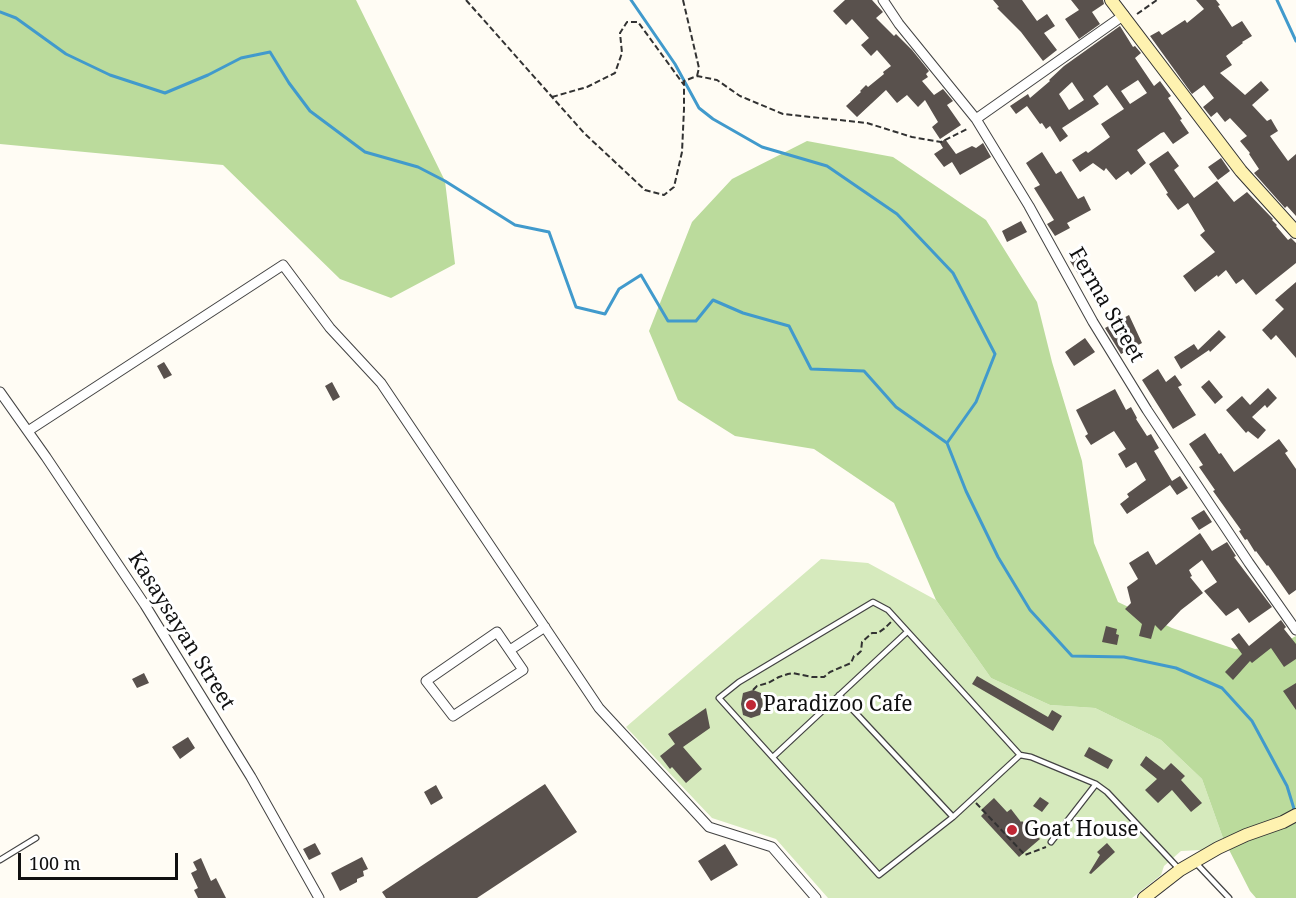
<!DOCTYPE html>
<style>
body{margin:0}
#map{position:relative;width:1296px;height:898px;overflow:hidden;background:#fffcf4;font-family:"Noto Serif",serif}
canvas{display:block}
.scale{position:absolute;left:18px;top:853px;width:160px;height:27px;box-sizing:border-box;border:3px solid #101010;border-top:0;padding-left:8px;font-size:18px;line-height:21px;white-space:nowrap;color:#101010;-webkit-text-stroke:4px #fff;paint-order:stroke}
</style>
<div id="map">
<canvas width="1296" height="898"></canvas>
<div class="scale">100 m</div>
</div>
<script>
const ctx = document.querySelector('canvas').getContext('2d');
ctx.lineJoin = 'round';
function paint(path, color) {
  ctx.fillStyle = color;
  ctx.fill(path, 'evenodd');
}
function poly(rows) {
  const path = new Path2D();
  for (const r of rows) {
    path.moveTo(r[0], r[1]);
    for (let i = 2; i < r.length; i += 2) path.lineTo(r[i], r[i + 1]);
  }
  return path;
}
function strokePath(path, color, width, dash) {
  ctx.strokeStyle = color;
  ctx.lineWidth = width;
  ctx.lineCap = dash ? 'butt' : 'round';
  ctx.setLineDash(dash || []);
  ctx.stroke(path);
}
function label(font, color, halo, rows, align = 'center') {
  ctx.font = font + ' "Noto Serif",serif';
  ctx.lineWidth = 6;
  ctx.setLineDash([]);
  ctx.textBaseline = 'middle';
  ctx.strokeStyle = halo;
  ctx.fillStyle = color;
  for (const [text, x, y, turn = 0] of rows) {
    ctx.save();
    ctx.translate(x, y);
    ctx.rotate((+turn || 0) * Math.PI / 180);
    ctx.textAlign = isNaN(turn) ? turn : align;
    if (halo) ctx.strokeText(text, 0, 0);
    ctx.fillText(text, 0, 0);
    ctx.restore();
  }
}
paint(poly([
 [821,559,868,563,936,600,991,678,1050,705,1095,708,1161,740,1202,779,1223,838,1202,850,1181,851,1164,866,1161,875,1132,898,828,898,776,839,712,818,626,727]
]), '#d6eabd');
paint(poly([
 [0,0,356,0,445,181,455,264,391,298,340,279,223,165,0,144],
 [807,141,893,157,986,220,1037,302,1052,362,1082,461,1094,543,1118,602,1172,628,1235,649,1287,641,1296,636,1296,898,1256,898,1250,891,1223,838,1202,779,1161,740,1095,708,1050,705,991,678,936,600,894,503,814,449,735,436,678,400,649,331,692,222,732,179]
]), '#bbdb9c');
strokePath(poly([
 [631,0,675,64,699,108,713,119,762,147,827,166,897,214,953,273,995,354,976,402,947,443],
 [1277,0,1296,41],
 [0,12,16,18,66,54,110,75,165,93,208,75,241,58,270,52,289,83,310,111,365,152,418,167,445,181,515,225,549,232,576,307,605,314,619,289,641,275,668,321,696,321,713,300,743,313,789,326,811,369,864,371,896,407,947,443,966,491,998,557,1030,610,1072,656,1124,657,1176,668,1222,688,1252,721,1287,786,1295,812]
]), '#419acc', 3);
paint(poly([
 [845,0,872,0,883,12,876,18,894,36,896,34,912,50,929,71,926,74,928,77,922,81,934,95,943,89,953,101,947,105,961,125,940,139,932,127,938,122,925,100,918,107,907,95,897,103,886,90,857,117,846,106,861,92,860,91,866,85,868,87,884,74,883,72,891,66,877,50,871,56,861,45,869,38,852,19,846,25,833,11],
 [993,0,1022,0,1037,21,1047,14,1055,26,1044,33,1057,50,1043,61,1021,32,997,8,999,7],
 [1071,0,1103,0,1104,4,1092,12,1100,24,1079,39,1065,19,1079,10],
 [1196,0,1216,0,1220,5,1218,6,1232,27,1242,21,1252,36,1242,42,1243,43,1226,56,1232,65,1220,73,1245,95,1261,81,1269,90,1252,105,1267,121,1271,119,1278,131,1270,136,1288,161,1296,154,1296,216,1287,206,1285,208,1254,173,1259,169,1249,154,1250,153,1240,141,1247,136,1230,118,1225,122,1217,112,1211,117,1203,107,1214,98,1204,85,1192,94,1150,36,1159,31,1162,35,1185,20,1187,23,1204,9],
 [1120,26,1133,47,1135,46,1141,53,1135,58,1154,86,1160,81,1171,96,1168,98,1182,119,1180,120,1189,133,1173,144,1164,132,1161,133,1137,150,1146,163,1131,175,1128,171,1116,180,1106,168,1104,171,1093,163,1080,172,1072,160,1086,151,1088,153,1110,137,1101,124,1124,109,1107,85,1093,96,1099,104,1062,128,1068,136,1060,142,1050,126,1046,129,1042,123,1040,124,1027,106,1016,114,1010,106,1028,94,1030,98,1050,81,1049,80,1064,66],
 [1138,80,1147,93,1130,104,1121,91],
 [1072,82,1084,100,1069,110,1059,94],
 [945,139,956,154,972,146,976,148,983,143,991,157,960,175,952,162,944,167,934,154,943,148,940,143],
 [1168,151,1179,166,1174,170,1194,198,1217,181,1234,202,1247,192,1273,219,1272,220,1277,225,1276,226,1288,240,1291,238,1296,243,1296,263,1256,295,1243,279,1236,284,1226,270,1218,277,1217,275,1195,292,1183,276,1215,252,1200,235,1205,231,1188,203,1178,210,1166,194,1168,193,1149,164],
 [1042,152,1056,174,1061,171,1078,199,1084,196,1091,210,1067,223,1070,228,1055,236,1047,224,1054,220,1034,188,1040,185,1026,163],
 [1221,158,1230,171,1218,180,1208,167],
 [1021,221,1027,232,1007,242,1002,231],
 [1083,253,1093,269,1080,277,1070,261],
 [1296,282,1296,358,1276,335,1271,340,1262,330,1284,309,1275,300],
 [1129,315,1142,343,1121,354,1105,328],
 [1219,330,1226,337,1210,352,1209,350,1181,369,1174,357,1194,344,1198,350],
 [1085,338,1095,352,1074,366,1065,352],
 [164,362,172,375,164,379,157,366],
 [1158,369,1166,382,1175,375,1182,385,1178,387,1196,415,1173,429,1142,380],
 [1209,380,1223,397,1215,404,1201,387],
 [332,382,340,397,333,401,325,386],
 [1268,388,1277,398,1267,408,1265,405,1252,417,1266,430,1258,439,1248,431,1246,433,1226,410,1242,396,1250,405],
 [1115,389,1126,410,1131,407,1137,418,1136,419,1147,436,1151,434,1159,448,1154,451,1172,481,1180,476,1188,488,1177,495,1170,485,1127,514,1120,504,1129,497,1127,494,1146,480,1136,462,1126,468,1118,454,1126,449,1114,431,1091,445,1085,436,1088,434,1076,410],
 [1205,433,1219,454,1221,453,1234,472,1279,439,1288,451,1285,453,1296,469,1296,590,1289,595,1268,565,1267,566,1256,551,1255,552,1247,539,1245,540,1239,531,1241,530,1213,491,1215,490,1199,467,1203,465,1189,444],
 [1204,510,1212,522,1199,530,1191,518],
 [1200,533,1212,551,1227,542,1236,556,1234,557,1272,607,1249,623,1238,608,1226,616,1204,591,1217,582,1202,560,1189,570,1192,576,1190,577,1203,593,1181,610,1161,631,1155,625,1151,639,1139,636,1142,624,1125,609,1131,603,1127,587,1138,579,1129,563,1148,551,1156,565],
 [1281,620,1286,627,1284,629,1296,644,1296,659,1284,667,1271,648,1252,663,1250,661,1233,680,1225,672,1242,654,1231,639,1239,633,1249,646],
 [1106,626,1117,629,1116,634,1119,635,1117,645,1102,642],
 [144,673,149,683,137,688,132,679],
 [977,676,1048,717,1052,710,1062,716,1053,731,972,684],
 [1296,683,1296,710,1283,691],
 [753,690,761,693,763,704,760,715,751,718,743,715,741,704,743,693],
 [706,708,710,728,683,747,702,769,686,783,672,767,670,769,660,756,675,744,668,734],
 [188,737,195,748,180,759,172,747],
 [1089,747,1113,760,1108,769,1084,756],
 [1146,756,1164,770,1171,763,1185,776,1181,780,1202,803,1191,812,1172,790,1158,803,1145,790,1157,779,1140,765],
 [545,784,577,832,477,898,386,898,382,892],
 [436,785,443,798,431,805,424,792],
 [1040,797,1049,803,1042,812,1033,806],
 [994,798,1007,812,1011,809,1021,822,1022,821,1040,839,1019,857,981,816,984,813,981,810],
 [315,843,321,854,309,860,303,849],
 [1107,843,1115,852,1091,874,1089,873,1100,855,1097,852],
 [725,844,738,865,711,881,698,861],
 [362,857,368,869,363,871,364,876,357,879,357,882,340,891,331,873],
 [201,858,211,881,216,878,226,898,198,898,194,890,198,888,191,873,197,870,193,862]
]), '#59514d');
const service = poly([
 [839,695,953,817],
 [1020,755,953,817,879,875,719,698,739,682,873,602,888,610,1020,755,1031,757,1096,784,1107,792,1180,870],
 [773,757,907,632],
 [1051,842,1096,784],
 [0,860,36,838],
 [1196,863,1229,898]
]);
const minor = poly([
 [883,0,899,24,976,119,1029,206,1093,322,1147,410,1249,563,1296,630],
 [976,119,1124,15],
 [0,392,46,457,145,605,251,777,319,898],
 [28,431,283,265,330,328,381,383,599,708,709,827,772,847,816,898],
 [497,632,523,670,453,716,426,681,497,632],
 [510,650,545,627]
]);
const secondary = poly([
 [1111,0,1241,171,1296,232],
 [1144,898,1180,870,1218,848,1246,835,1283,822,1296,815]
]);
strokePath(service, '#434343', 7);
strokePath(minor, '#434343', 11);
strokePath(secondary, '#323232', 14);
strokePath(poly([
 [466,0,584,133,645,190,664,195,674,187,682,152,684,109,684,81,697,76,717,80,740,96,783,114,867,123,912,137,941,142,969,128],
 [683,0,699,68,697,76],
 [1137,14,1157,0],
 [552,97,587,87,615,73,622,53,620,33,627,22,638,22,684,85],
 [753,690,757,686,768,683,779,677,788,674,793,673,812,677,824,677,830,672,851,663,854,656,858,654,861,651,862,642,872,633,878,633,885,628,891,622],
 [976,803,1025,855,1046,847]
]), '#323232', 2, [6, 3]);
strokePath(service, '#fff', 4.5);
strokePath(minor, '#fff', 9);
strokePath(secondary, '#fef2b0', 12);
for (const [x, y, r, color] of [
 [751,705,6,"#c02835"],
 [1012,830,6,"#c02835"]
]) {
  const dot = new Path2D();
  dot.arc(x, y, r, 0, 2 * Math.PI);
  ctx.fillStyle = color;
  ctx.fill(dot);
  strokePath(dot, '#fff', 2);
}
label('21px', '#101010', '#fff', [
 ["Ferma Street",1106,305,60],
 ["Kasaysayan Street",181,631,58]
]);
label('21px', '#101010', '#fff', [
 ["Paradizoo Cafe",763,705],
 ["Goat House",1024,830]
], 'left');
</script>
